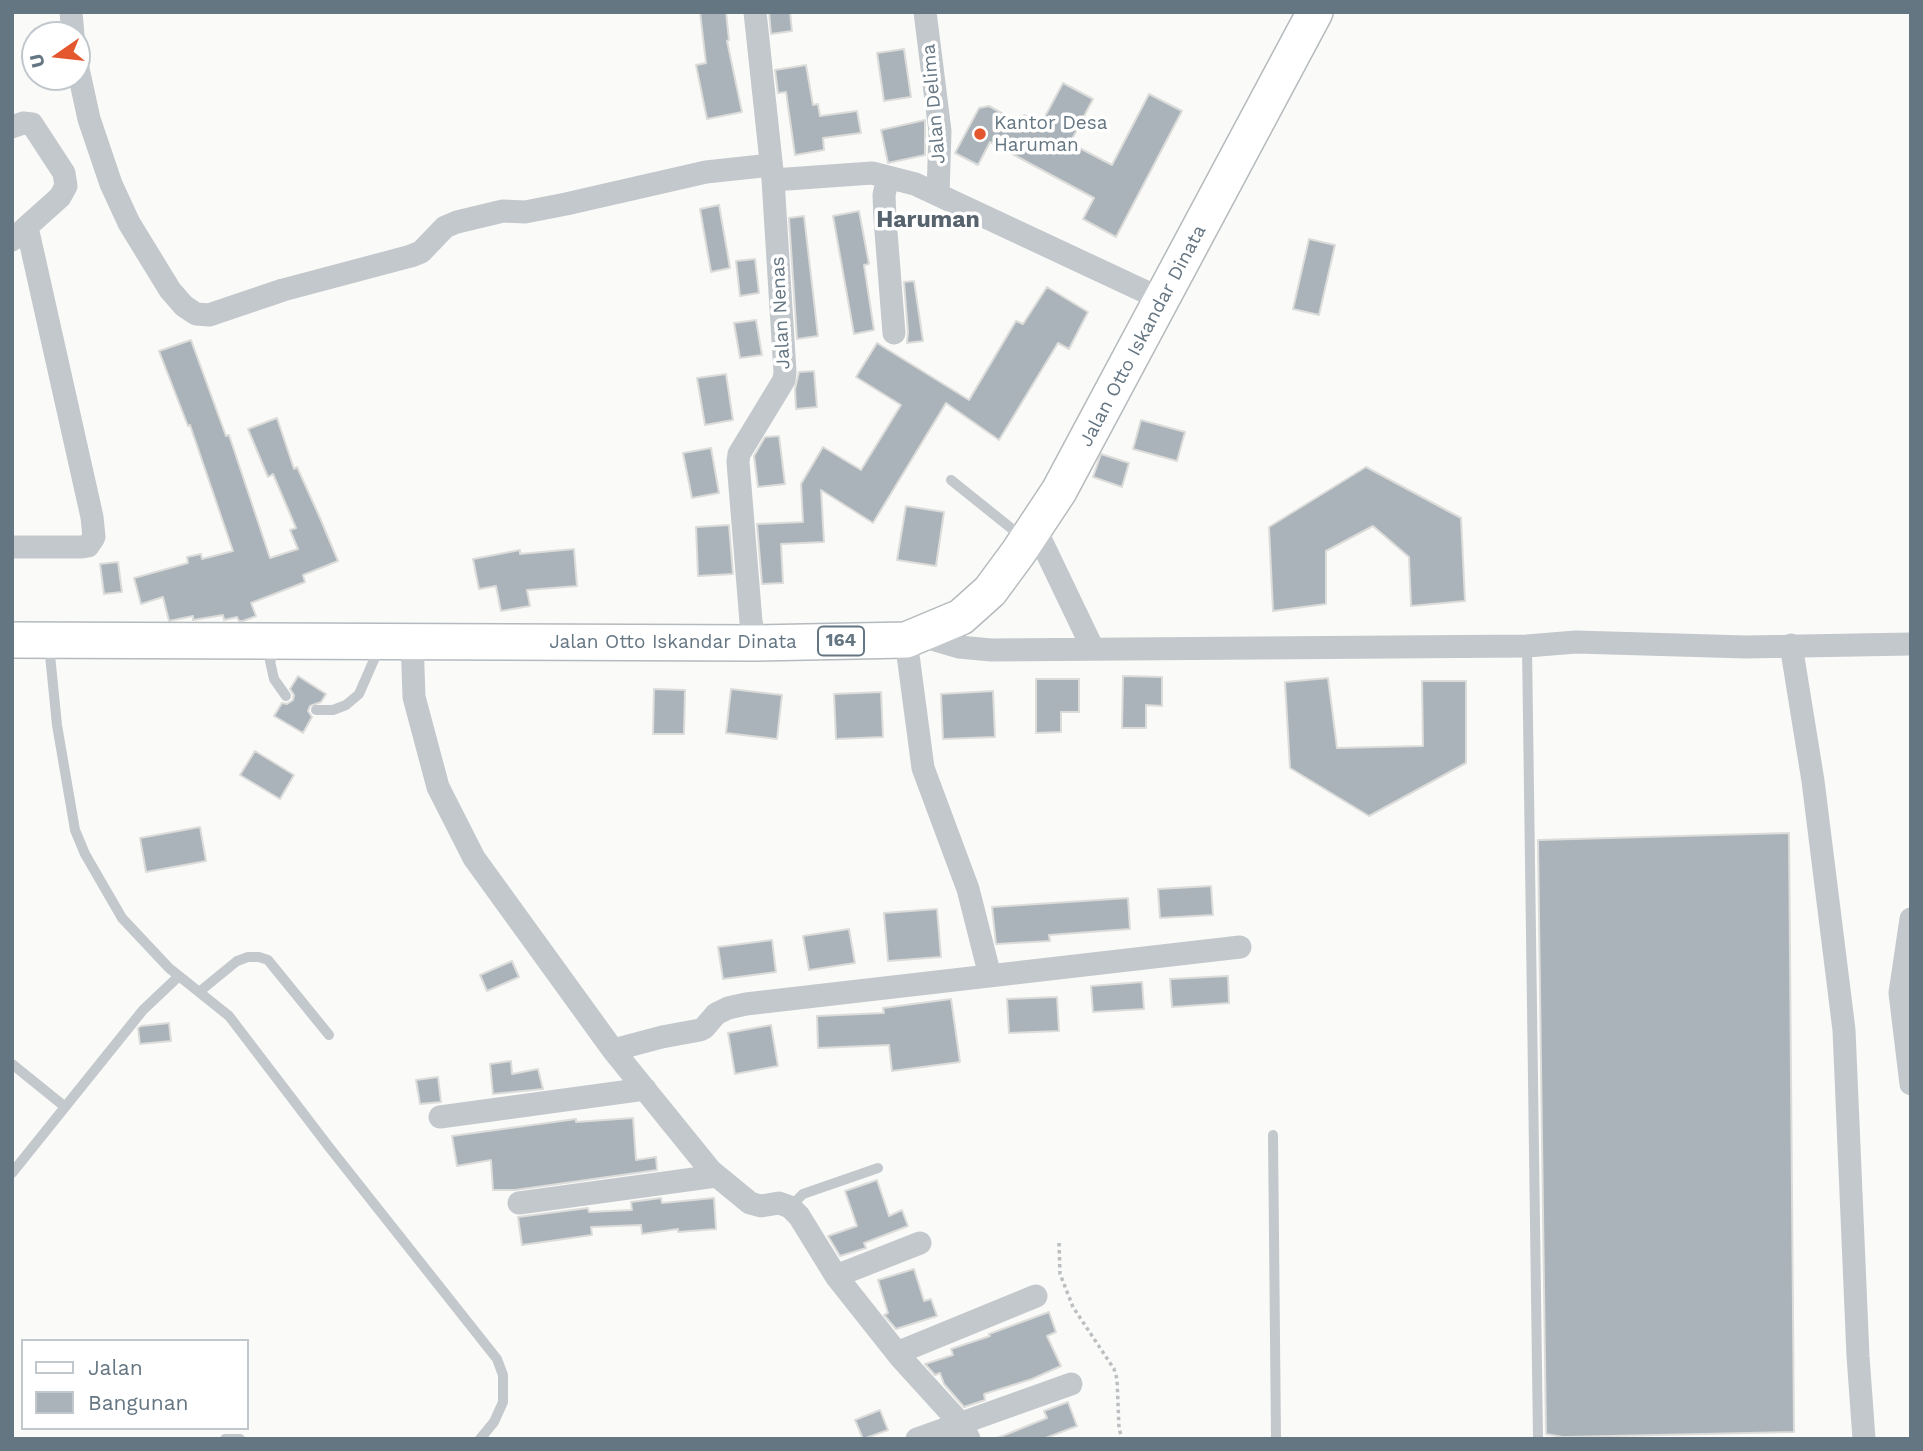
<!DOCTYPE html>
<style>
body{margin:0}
#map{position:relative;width:1923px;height:1451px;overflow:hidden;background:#fafaf8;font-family:"Work Sans",sans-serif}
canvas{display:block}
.frame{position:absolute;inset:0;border:14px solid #657683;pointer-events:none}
.legend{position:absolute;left:21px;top:1339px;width:228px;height:91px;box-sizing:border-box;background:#fff;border:2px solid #c1c8cd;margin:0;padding:9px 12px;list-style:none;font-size:21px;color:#657683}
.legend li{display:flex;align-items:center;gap:14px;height:35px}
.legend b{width:35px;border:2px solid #c1c8cd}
.north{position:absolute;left:21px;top:21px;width:70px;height:70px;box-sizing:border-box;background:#fff;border:2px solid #c1c8cd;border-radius:50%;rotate:256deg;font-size:19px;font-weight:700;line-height:28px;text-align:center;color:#657683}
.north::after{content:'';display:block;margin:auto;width:24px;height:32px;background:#e4572e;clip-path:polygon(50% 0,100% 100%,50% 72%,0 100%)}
</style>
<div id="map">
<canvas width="1923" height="1451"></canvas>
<div class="frame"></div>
<ul class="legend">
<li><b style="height:9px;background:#fff"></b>Jalan</li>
<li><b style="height:19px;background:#aab3b9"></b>Bangunan</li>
</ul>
<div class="north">U</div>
</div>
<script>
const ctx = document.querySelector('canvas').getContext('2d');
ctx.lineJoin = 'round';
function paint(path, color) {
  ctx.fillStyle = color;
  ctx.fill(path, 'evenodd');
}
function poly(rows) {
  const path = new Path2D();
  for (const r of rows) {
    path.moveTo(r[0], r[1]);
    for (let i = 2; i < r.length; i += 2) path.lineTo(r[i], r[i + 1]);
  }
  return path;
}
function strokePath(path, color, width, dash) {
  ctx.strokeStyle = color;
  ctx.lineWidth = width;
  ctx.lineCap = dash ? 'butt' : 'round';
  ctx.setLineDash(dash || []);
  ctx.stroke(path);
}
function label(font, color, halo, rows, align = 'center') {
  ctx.font = font + ' "Work Sans",sans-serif';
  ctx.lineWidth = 7;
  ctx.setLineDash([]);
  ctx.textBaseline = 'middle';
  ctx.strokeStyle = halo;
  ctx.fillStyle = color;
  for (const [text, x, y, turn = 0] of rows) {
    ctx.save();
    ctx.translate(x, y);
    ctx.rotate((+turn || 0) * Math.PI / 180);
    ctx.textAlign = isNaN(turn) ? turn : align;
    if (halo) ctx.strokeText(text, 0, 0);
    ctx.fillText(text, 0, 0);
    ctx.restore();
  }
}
const building = poly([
 [700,12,726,12,729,40,727,41,742,112,707,119,696,65,706,63,700,12],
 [769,12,790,12,792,31,771,34,769,12],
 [904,49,911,97,884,101,877,53,904,49],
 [806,65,813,105,818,104,820,116,857,111,861,133,823,138,824,150,795,155,786,92,778,93,775,70,806,65],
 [1063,83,1093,99,1070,143,1112,165,1149,94,1182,111,1116,237,1083,219,1094,198,990,142,978,165,955,153,979,108,989,106,1020,123,1024,115,1041,124,1063,83],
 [925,120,925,155,888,163,881,130,925,120],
 [719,205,730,268,711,272,700,209,719,205],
 [859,211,869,264,864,265,874,330,854,334,833,216,859,211],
 [804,216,818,336,797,339,789,218,804,216],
 [1309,239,1335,245,1319,315,1293,309,1309,239],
 [755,259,759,293,740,296,736,261,755,259],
 [914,281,923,341,907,343,908,332,904,282,914,281],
 [1047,287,1088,312,1069,349,1058,343,999,440,946,403,873,523,821,490,824,542,781,544,783,583,762,584,757,524,803,522,801,484,823,447,861,470,901,405,856,377,877,343,969,400,1016,321,1023,324,1047,287],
 [756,320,762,355,740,358,734,323,756,320],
 [191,340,226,436,229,435,270,558,298,549,290,530,296,528,273,474,268,477,248,429,277,418,294,469,297,467,320,518,338,561,303,575,305,582,251,603,256,616,243,621,239,621,237,617,224,620,223,615,193,620,193,616,169,621,163,597,141,604,134,578,188,563,187,557,201,554,202,559,233,551,190,425,188,426,159,351,191,340],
 [814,371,817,407,796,409,795,389,799,372,814,371],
 [726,374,733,420,705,425,697,378,726,374],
 [1141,420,1185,432,1177,461,1133,449,1141,420],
 [779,436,785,484,758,487,754,456,765,437,779,436],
 [711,448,719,493,692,498,683,453,711,448],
 [1101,454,1129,463,1122,487,1093,477,1101,454],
 [1366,467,1461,518,1465,601,1411,606,1409,557,1373,526,1326,551,1326,604,1273,611,1269,527,1366,467],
 [906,506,944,512,936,566,897,560,906,506],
 [729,525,733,574,698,576,696,527,729,525],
 [574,549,577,586,527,590,530,606,501,611,496,586,479,589,473,559,520,550,520,554,574,549],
 [118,562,122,592,104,594,100,564,118,562],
 [298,676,326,694,321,702,310,706,308,711,312,717,303,733,274,716,282,703,287,704,293,700,294,695,290,689,298,676],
 [1123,676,1162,677,1162,706,1146,705,1146,728,1122,728,1123,676],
 [1328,678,1337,748,1423,746,1422,681,1466,681,1466,763,1369,816,1290,768,1285,682,1328,678],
 [1036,679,1079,679,1079,712,1061,712,1061,732,1036,733,1036,679],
 [654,689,685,690,684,734,653,734,654,689],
 [731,689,782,695,777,739,726,733,731,689],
 [993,691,995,737,943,739,941,694,993,691],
 [881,692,883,737,836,739,834,694,881,692],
 [255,751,294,775,280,799,240,775,255,751],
 [200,827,206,861,146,872,140,838,200,827],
 [1789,833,1794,1432,1563,1437,1546,1434,1538,840,1789,833],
 [1211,886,1213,915,1160,918,1158,889,1211,886],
 [1128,898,1130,929,1049,935,1050,941,996,944,992,907,1128,898],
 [937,909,941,957,888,961,884,913,937,909],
 [849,929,855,963,809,970,803,936,849,929],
 [772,940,776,972,723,979,718,947,772,940],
 [512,961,519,977,487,991,480,975,512,961],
 [1228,976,1229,1003,1172,1007,1170,979,1228,976],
 [1142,982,1144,1009,1093,1012,1091,986,1142,982],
 [1057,997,1059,1031,1009,1033,1007,999,1057,997],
 [951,999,960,1062,892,1071,889,1045,818,1048,817,1016,884,1013,883,1008,951,999],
 [169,1023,171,1041,140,1044,138,1028,141,1026,169,1023],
 [771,1025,778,1066,735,1074,728,1033,771,1025],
 [511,1061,512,1074,538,1069,543,1089,493,1094,490,1064,511,1061],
 [438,1077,441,1102,420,1104,416,1080,438,1077],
 [633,1118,636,1160,656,1157,657,1170,515,1190,493,1190,491,1160,457,1166,452,1136,576,1119,576,1122,633,1118],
 [877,1180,889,1216,902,1210,908,1226,864,1243,866,1248,840,1256,828,1236,857,1226,845,1191,877,1180],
 [661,1198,662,1203,714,1198,716,1229,678,1232,678,1229,642,1234,641,1225,591,1227,592,1235,522,1245,518,1217,588,1208,589,1212,632,1210,631,1202,661,1198],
 [914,1269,924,1301,931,1299,937,1316,896,1329,884,1315,888,1313,878,1280,914,1269],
 [1049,1312,1056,1332,1047,1336,1061,1366,1032,1379,984,1394,985,1400,964,1407,944,1384,940,1373,935,1375,925,1364,953,1355,951,1349,990,1336,989,1334,1049,1312],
 [1068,1402,1077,1426,1043,1439,995,1439,1047,1418,1044,1411,1068,1402],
 [880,1410,888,1430,863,1439,855,1420,880,1410]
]);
paint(building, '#aab3b9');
strokePath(building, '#dcdcda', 2);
const primary = poly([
 [12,640,756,643,906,640,961,617,990,591,1018,553,1059,491,1315,12]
]);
strokePath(primary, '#b5babe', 38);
strokePath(poly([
 [1059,1243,1060,1274,1073,1307,1114,1369,1117,1379,1119,1428,1122,1439]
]), '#bbbfc2', 3.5, [3.5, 3.5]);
strokePath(poly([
 [951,480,1022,537],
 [49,645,57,725,75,830,85,854,122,918,169,968,229,1016,329,1147,497,1359,503,1375,503,1402,494,1422,480,1439],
 [1527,646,1538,1439],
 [277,648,270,661,274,679,286,696],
 [316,710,333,710,346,705,359,694,380,646],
 [199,992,237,961,248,957,259,957,268,960,329,1035],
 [12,1064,64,1106],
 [1273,1135,1276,1439],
 [12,1173,143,1010,179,976],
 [790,1207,803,1194,878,1168],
 [225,1439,240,1439]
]), '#c3c8cc', 10);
strokePath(poly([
 [71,12,73,35],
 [755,12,773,180,785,372,784,380,739,454,738,462,751,622,756,643],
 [925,12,940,131,938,195],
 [77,64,89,119,111,184,129,223,170,290,184,306,196,314,209,315,283,290,411,256,421,252,445,227,457,222,503,211,525,212,566,204,706,172,771,165],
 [12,127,23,123,32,124,64,173,66,186,60,197,12,240],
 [888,177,884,195,885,219,894,333],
 [773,180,872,173,915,184,1163,300],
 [1035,528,1093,649],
 [12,547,82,547,88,546,94,537,92,517,27,227],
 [918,635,959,647,991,650,1527,646,1576,642,1746,647,1911,644],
 [412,640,414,697,438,787,474,858,613,1050,711,1171,750,1203,761,1206,779,1203,790,1207,799,1216,836,1276,901,1358,961,1424,969,1439],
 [906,640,923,768,968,889,990,976],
 [1791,645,1813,781,1844,1030,1858,1356,1864,1439],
 [1911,919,1900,993,1911,1084],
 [613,1050,662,1037,700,1030,704,1028,716,1014,728,1008,746,1004,1240,947],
 [440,1117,645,1089],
 [519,1203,716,1176],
 [836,1276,920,1243],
 [897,1353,1036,1296],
 [917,1439,1071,1384]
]), '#c3c8cc', 23);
strokePath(primary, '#fff', 35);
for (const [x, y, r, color] of [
 [980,134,7,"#e4572e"]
]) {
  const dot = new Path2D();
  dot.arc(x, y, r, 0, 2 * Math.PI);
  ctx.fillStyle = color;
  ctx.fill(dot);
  strokePath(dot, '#fff', 2.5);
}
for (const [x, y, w] of [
 [841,641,46]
]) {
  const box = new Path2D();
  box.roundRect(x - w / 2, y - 14.5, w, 29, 5);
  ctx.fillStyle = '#fff';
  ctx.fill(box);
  strokePath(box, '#657683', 2);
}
label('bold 18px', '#657683', null, [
 ["164",841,641]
]);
label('19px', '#657683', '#fff', [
 ["Jalan Delima",934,104,-95],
 ["Jalan Nenas",781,313,-93],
 ["Jalan Otto Iskandar Dinata",1143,336,-62],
 ["Jalan Otto Iskandar Dinata",673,642]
]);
label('19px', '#657683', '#fff', [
 ["Kantor Desa",994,123],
 ["Haruman",994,145]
], 'left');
label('bold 23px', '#57646e', '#fff', [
 ["Haruman",928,220]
]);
</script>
